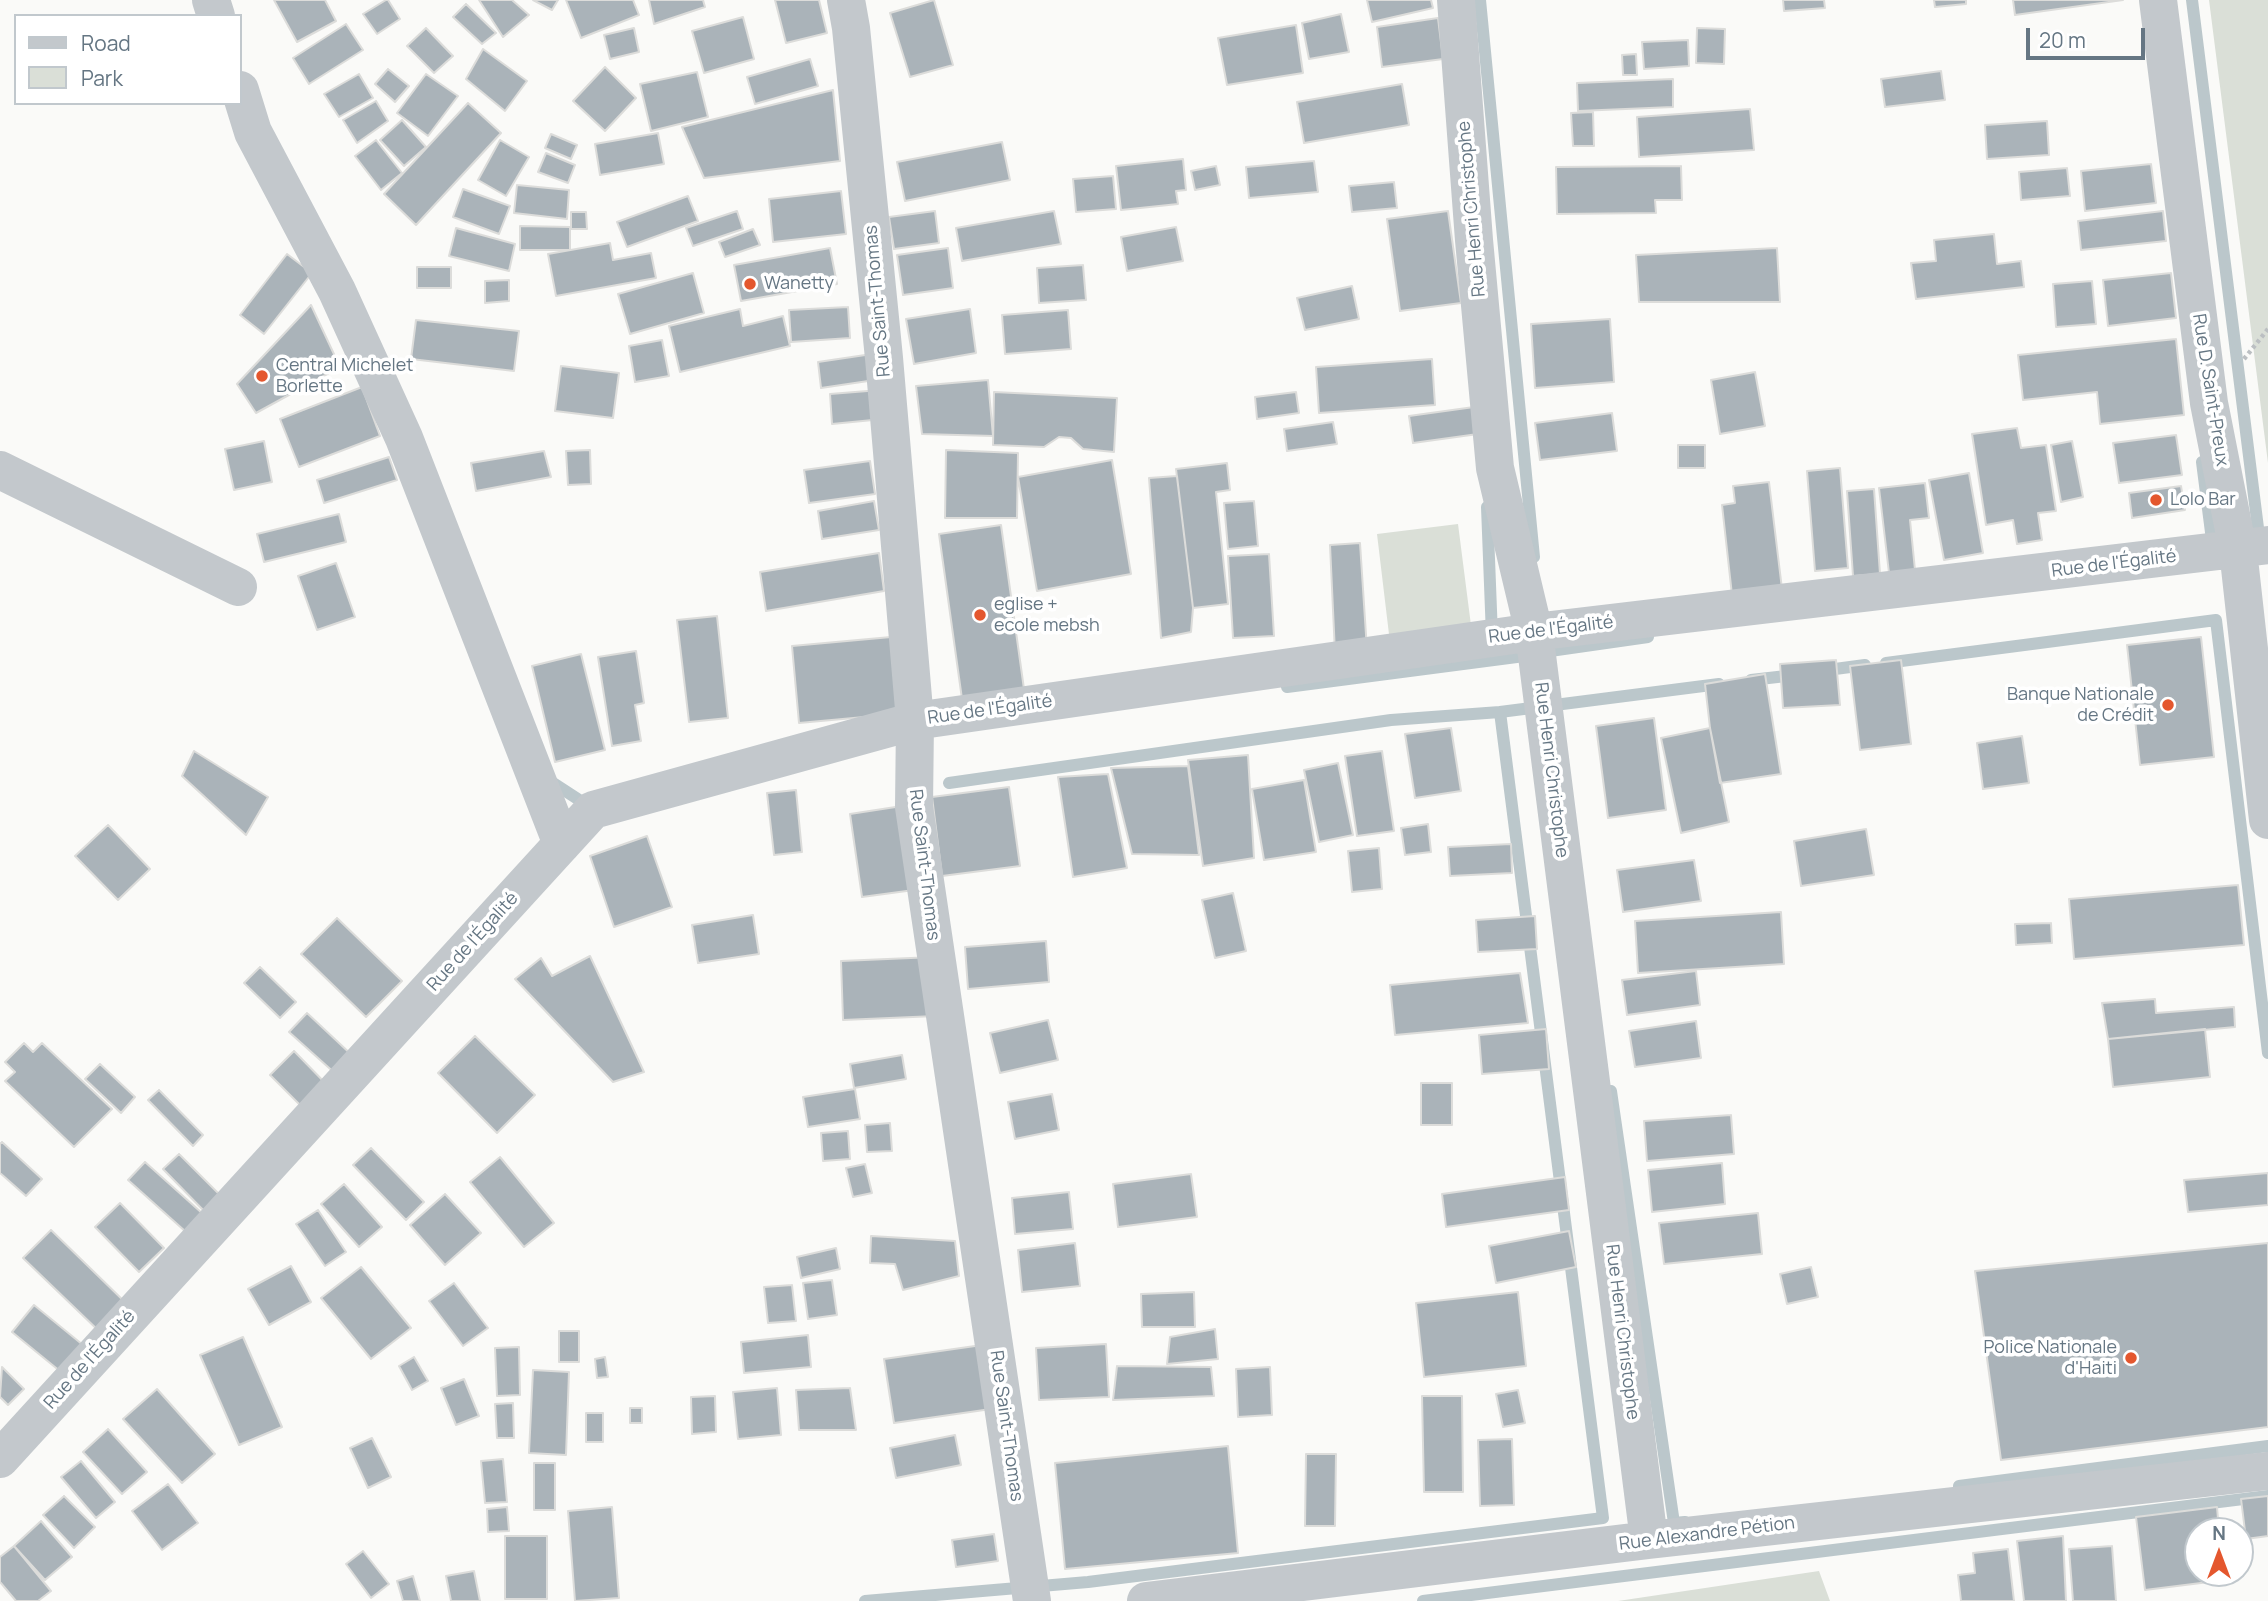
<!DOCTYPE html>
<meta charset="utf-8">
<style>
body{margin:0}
#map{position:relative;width:2268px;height:1601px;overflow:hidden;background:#fafaf8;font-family:Manrope,sans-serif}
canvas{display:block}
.legend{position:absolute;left:14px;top:14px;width:228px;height:91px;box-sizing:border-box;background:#fff;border:2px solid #c1c8cd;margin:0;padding:9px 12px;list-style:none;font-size:21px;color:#657683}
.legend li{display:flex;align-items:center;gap:14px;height:35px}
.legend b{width:35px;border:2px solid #c1c8cd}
.north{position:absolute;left:2184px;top:1517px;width:70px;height:70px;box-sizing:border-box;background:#fff;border:2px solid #c1c8cd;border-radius:50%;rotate:0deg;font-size:19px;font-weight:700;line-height:28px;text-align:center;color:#657683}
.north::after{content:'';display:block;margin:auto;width:24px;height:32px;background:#e4572e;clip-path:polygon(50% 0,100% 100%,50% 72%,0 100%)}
.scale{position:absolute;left:2026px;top:28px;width:119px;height:32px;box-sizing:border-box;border:4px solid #657683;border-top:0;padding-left:9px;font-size:21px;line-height:24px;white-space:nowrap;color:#657683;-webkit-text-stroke:5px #fff;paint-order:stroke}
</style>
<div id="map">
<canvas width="2268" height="1601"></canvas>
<ul class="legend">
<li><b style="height:9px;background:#c3c8cc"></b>Road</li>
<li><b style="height:19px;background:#dadfd7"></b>Park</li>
</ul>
<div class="north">N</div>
<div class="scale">20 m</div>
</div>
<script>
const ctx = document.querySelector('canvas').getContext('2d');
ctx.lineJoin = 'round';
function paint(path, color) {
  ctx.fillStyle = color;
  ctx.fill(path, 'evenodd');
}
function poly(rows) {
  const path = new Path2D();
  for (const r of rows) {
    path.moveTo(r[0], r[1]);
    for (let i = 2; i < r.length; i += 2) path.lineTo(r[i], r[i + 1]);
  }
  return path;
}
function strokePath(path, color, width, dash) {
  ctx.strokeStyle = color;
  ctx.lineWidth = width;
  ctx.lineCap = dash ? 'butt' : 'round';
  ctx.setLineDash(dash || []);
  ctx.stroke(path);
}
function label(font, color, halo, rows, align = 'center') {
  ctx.font = font + ' Manrope,sans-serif';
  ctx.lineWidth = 7;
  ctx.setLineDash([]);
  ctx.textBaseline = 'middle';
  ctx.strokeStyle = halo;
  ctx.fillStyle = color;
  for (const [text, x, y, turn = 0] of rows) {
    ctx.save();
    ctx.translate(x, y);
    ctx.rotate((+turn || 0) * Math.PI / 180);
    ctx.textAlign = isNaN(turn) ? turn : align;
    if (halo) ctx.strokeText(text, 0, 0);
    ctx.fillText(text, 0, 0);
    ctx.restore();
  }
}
paint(poly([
 [2209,0,2268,0,2268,463],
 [1458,524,1473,641,1391,651,1377,534],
 [1819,1571,1830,1601,1618,1601]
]), '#dadfd7');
strokePath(poly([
 [1480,0,1534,557],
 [2192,0,2260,544],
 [2202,462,2213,548],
 [1487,507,1492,636],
 [1543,652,1648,637],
 [1886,663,2216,620,2268,1053],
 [1820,671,1865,665],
 [1751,680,1795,675],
 [1287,687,1532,655],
 [547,779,590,807],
 [949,783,1391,720,1500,712,1719,684],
 [1611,1091,1674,1523,1685,1522],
 [1959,1486,2268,1446],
 [865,1601,1088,1582,1603,1518,1500,712],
 [1423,1601,2268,1496]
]), '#bbc7cb', 12);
const building = poly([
 [274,0,325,0,336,21,297,42,274,0],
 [386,0,388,0,400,19,377,34,363,14,386,0],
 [479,0,512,0,529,15,503,37,479,0],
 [533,0,558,0,552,10,533,0],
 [566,0,633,0,639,15,581,38,566,0],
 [649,0,703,0,705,7,654,24,649,0],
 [775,0,819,0,827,33,786,43,775,0],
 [934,0,953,65,910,77,890,13,934,0],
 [1367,0,1431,0,1433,8,1372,22,1367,0],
 [1783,0,1824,0,1825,8,1784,11,1783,0],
 [1934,0,1966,0,1966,4,1935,7,1934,0],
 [2013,0,2123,0,2015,15,2013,0],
 [466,4,496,33,482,44,453,17,466,4],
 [1341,14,1349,52,1309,59,1302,23,1341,14],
 [743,17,754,59,704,73,692,31,743,17],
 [1438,18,1443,59,1382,67,1377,27,1438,18],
 [346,24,363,50,309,84,293,58,346,24],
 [1296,25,1303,73,1227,85,1218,38,1296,25],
 [426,28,453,56,434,73,407,46,426,28],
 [634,28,639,52,610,59,604,35,634,28],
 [1697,28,1725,29,1724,64,1696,63,1697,28],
 [1688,40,1689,66,1644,69,1642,42,1688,40],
 [483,49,527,81,505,111,466,79,483,49],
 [1636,54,1637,75,1623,75,1622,55,1636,54],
 [810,59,818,86,755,104,747,77,810,59],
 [605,67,636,98,605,131,573,101,605,67],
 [388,69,409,86,395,102,375,84,388,69],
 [1941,71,1945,100,1885,107,1881,79,1941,71],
 [697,72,708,117,651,131,640,84,697,72],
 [359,74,373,98,339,117,324,94,359,74],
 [426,74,458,96,428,136,397,113,426,74],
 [1673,79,1673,107,1578,111,1577,83,1673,79],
 [1402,84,1409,125,1304,143,1297,102,1402,84],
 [833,90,840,161,704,178,682,127,833,90],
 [376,101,388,121,357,143,343,120,376,101],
 [468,103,501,133,416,225,384,194,468,103],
 [1750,109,1754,150,1639,157,1637,117,1750,109],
 [1593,112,1594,146,1573,146,1571,113,1593,112],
 [402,120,426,147,404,166,380,140,402,120],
 [2047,121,2049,155,1987,159,1985,125,2047,121],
 [658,133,664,164,600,175,595,144,658,133],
 [551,134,577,145,571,159,545,148,551,134],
 [376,140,402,173,381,190,355,156,376,140],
 [500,140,529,157,506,196,478,180,500,140],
 [1002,142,1010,180,905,201,897,162,1002,142],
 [546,153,575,165,568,183,538,172,546,153],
 [1183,159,1186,190,1176,191,1178,204,1121,210,1116,166,1183,159],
 [1314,161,1318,192,1249,198,1246,167,1314,161],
 [2151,164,2156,203,2085,211,2081,171,2151,164],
 [1216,166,1220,185,1195,190,1191,171,1216,166],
 [1681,166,1682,200,1655,200,1656,213,1557,214,1556,167,1681,166],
 [2067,168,2070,196,2021,200,2019,172,2067,168],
 [1113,176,1116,209,1076,212,1073,179,1113,176],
 [1394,182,1397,208,1352,212,1349,186,1394,182],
 [517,185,569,190,567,219,514,213,517,185],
 [463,189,510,206,499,234,453,217,463,189],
 [841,191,846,234,773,242,769,199,841,191],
 [688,196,698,221,627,247,617,222,688,196],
 [737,211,743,229,693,246,686,228,737,211],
 [935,211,939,243,894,249,889,217,935,211],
 [1054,211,1061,244,962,261,956,228,1054,211],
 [1448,211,1461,303,1400,311,1387,219,1448,211],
 [2163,211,2166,241,2081,250,2078,221,2163,211],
 [571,212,586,212,587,229,571,229,571,212],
 [520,226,570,227,570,250,520,250,520,226],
 [1176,227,1183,261,1127,271,1121,237,1176,227],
 [456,228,515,244,509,271,449,256,456,228],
 [753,229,760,245,725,257,719,242,753,229],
 [1994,234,1997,264,2021,261,2024,287,1916,299,1911,263,1936,261,1934,240,1994,234],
 [610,243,613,260,651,253,656,278,556,296,548,254,610,243],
 [830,248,837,284,741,301,734,265,830,248],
 [948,248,953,288,903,295,897,255,948,248],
 [1777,248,1780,302,1639,302,1636,255,1777,248],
 [287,254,312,273,264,334,240,315,287,254],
 [1083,265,1086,300,1039,303,1037,268,1083,265],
 [417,267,451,267,451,288,417,288,417,267],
 [693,273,704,313,630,334,618,294,693,273],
 [2171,273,2176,318,2108,326,2103,280,2171,273],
 [509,280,509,301,485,303,485,281,509,280],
 [2092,281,2096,324,2056,327,2053,284,2092,281],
 [1352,286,1359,319,1305,330,1297,298,1352,286],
 [311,305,340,367,256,413,237,384,311,305],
 [848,307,850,338,791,342,789,310,848,307],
 [740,309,743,326,783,316,790,346,680,372,669,326,740,309],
 [970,309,976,353,914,364,906,319,970,309],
 [1068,310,1071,349,1005,354,1002,315,1068,310],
 [1610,319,1614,382,1535,388,1531,324,1610,319],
 [416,320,519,331,514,371,411,359,416,320],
 [2176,339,2184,415,2100,424,2097,392,2023,400,2018,355,2176,339],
 [662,340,669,376,635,382,629,346,662,340],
 [872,354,875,380,821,388,818,362,872,354],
 [1432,359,1435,405,1319,413,1316,367,1432,359],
 [561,366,619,373,613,418,555,411,561,366],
 [1755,372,1765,426,1720,434,1711,380,1755,372],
 [988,380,993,436,922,434,916,386,988,380],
 [362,387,380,436,299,467,280,419,362,387],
 [880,390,883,419,832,424,830,394,880,390],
 [994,392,1117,398,1114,452,1083,449,1071,438,1059,437,1044,447,993,445,994,392],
 [1296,392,1299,413,1257,419,1255,397,1296,392],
 [1474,407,1478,434,1413,443,1409,416,1474,407],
 [1612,413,1617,451,1540,460,1535,423,1612,413],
 [1333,422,1337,444,1287,451,1284,429,1333,422],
 [2017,428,2021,448,2046,445,2056,511,2038,513,2042,540,2017,544,2013,520,1986,525,1972,434,2017,428],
 [2176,435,2182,475,2119,483,2113,443,2176,435],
 [264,441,272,482,234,490,225,449,264,441],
 [2072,441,2083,497,2061,502,2051,445,2072,441],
 [1678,445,1705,445,1705,468,1678,468,1678,445],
 [590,450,591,484,568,485,566,451,590,450],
 [946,450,1018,453,1017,518,945,518,946,450],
 [544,451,551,477,476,491,471,463,544,451],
 [389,457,397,480,324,503,317,480,389,457],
 [1112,460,1131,574,1037,591,1018,477,1112,460],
 [870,461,875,494,809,503,804,470,870,461],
 [1227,463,1230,490,1216,492,1228,604,1193,608,1176,469,1227,463],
 [1840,468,1848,568,1815,571,1807,471,1840,468],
 [1969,473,1983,553,1944,560,1929,480,1969,473],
 [1177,476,1193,608,1191,632,1161,638,1149,478,1177,476],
 [1769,482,1782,589,1732,595,1722,505,1735,503,1733,486,1769,482],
 [1925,483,1929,518,1910,520,1915,570,1889,573,1879,488,1925,483],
 [2181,486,2185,510,2132,518,2129,493,2181,486],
 [1874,489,1880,574,1853,576,1847,491,1874,489],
 [874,501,879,530,822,539,818,511,874,501],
 [1254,501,1258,546,1228,549,1224,503,1254,501],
 [339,514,346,542,264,562,257,534,339,514],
 [1001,525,1024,689,962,699,939,534,1001,525],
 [1360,543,1367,650,1335,653,1330,545,1360,543],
 [879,553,884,591,766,611,760,572,879,553],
 [1269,554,1274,636,1233,638,1228,556,1269,554],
 [336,563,355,617,317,630,298,576,336,563],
 [717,616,728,718,689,722,677,620,717,616],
 [891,637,897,714,799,723,792,646,891,637],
 [2201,637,2214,757,2140,765,2127,645,2201,637],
 [636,651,644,703,635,705,641,741,612,746,598,657,636,651],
 [581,654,605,750,555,762,532,666,581,654],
 [1836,660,1840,705,1783,708,1780,664,1836,660],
 [1901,660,1911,744,1860,750,1850,666,1901,660],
 [1765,674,1781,774,1720,783,1710,728,1705,684,1765,674],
 [1654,718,1666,810,1608,818,1596,726,1654,718],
 [1451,728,1461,791,1415,798,1405,734,1451,728],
 [1710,728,1729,822,1681,833,1661,738,1710,728],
 [2022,736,2029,783,1983,789,1977,743,2022,736],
 [194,751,268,797,246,835,182,776,194,751],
 [1382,751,1394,831,1357,836,1345,756,1382,751],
 [1248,755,1254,858,1203,866,1188,760,1248,755],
 [1338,763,1353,835,1319,842,1304,770,1338,763],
 [1188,766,1199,855,1132,854,1111,768,1188,766],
 [1108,774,1127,868,1073,877,1058,777,1108,774],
 [1304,780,1316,852,1264,860,1252,789,1304,780],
 [1009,787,1020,866,942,876,932,797,1009,787],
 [796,790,802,852,774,855,767,793,796,790],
 [902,806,914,890,862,897,850,814,902,806],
 [1428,824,1431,852,1405,855,1401,828,1428,824],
 [108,825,150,869,118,900,75,856,108,825],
 [1866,829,1874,875,1801,886,1794,841,1866,829],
 [647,836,672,907,614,927,590,856,647,836],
 [1511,844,1512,873,1450,876,1448,847,1511,844],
 [1379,848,1382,889,1352,892,1348,851,1379,848],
 [1694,860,1701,901,1623,912,1617,870,1694,860],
 [2238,885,2244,945,2074,959,2069,899,2238,885],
 [1233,893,1246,951,1215,958,1202,900,1233,893],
 [1781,912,1784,964,1638,973,1635,921,1781,912],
 [753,915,759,954,698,963,692,925,753,915],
 [1535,916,1537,949,1478,952,1476,920,1535,916],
 [337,918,402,981,366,1017,301,954,337,918],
 [2051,923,2052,943,2016,945,2015,924,2051,923],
 [1046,941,1049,982,968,989,965,947,1046,941],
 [590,956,644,1072,613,1082,515,979,541,958,552,976,590,956],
 [934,957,936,1016,843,1020,841,961,934,957],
 [260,967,296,1002,280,1018,244,983,260,967],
 [1696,971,1700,1005,1627,1015,1622,980,1696,971],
 [1520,973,1528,1023,1395,1035,1390,985,1520,973],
 [2155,999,2156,1013,2234,1007,2235,1027,2108,1039,2102,1003,2155,999],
 [307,1013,355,1058,338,1076,289,1032,307,1013],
 [1048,1020,1058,1060,1000,1073,990,1033,1048,1020],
 [1696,1021,1701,1058,1635,1067,1629,1031,1696,1021],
 [1546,1029,1549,1069,1482,1074,1479,1035,1546,1029],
 [2205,1029,2210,1077,2113,1087,2108,1039,2205,1029],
 [475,1036,535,1095,497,1133,438,1073,475,1036],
 [24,1043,33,1052,42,1043,112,1109,74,1147,5,1081,15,1072,5,1062,24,1043],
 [294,1051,333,1091,309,1114,270,1075,294,1051],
 [902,1055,906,1079,854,1088,850,1064,902,1055],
 [100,1064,135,1097,121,1113,85,1079,100,1064],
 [1421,1083,1452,1083,1452,1125,1421,1125,1421,1083],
 [855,1089,860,1119,808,1127,803,1097,855,1089],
 [159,1090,203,1135,193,1146,148,1100,159,1090],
 [1052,1094,1059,1130,1015,1139,1008,1102,1052,1094],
 [1731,1115,1734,1154,1647,1161,1644,1121,1731,1115],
 [890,1123,892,1151,867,1152,865,1125,890,1123],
 [848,1131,850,1159,823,1161,821,1133,848,1131],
 [2,1142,42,1179,26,1196,0,1173,0,1144,2,1142],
 [371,1148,424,1202,406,1220,353,1165,371,1148],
 [179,1154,224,1199,208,1215,163,1169,179,1154],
 [500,1157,554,1223,524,1247,470,1182,500,1157],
 [145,1162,203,1214,186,1232,128,1180,145,1162],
 [1722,1163,1725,1204,1652,1212,1648,1170,1722,1163],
 [865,1164,872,1193,853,1197,846,1168,865,1164],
 [2268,1173,2268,1205,2188,1212,2184,1180,2268,1173],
 [1191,1174,1197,1217,1118,1227,1113,1184,1191,1174],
 [1565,1177,1569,1210,1446,1227,1442,1194,1565,1177],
 [344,1184,382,1227,359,1247,321,1204,344,1184],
 [1069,1192,1073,1229,1015,1234,1012,1198,1069,1192],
 [445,1194,481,1233,445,1265,410,1225,445,1194],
 [120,1203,164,1248,139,1272,95,1227,120,1203],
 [318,1210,346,1252,325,1266,296,1224,318,1210],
 [1758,1213,1762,1254,1664,1264,1659,1223,1758,1213],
 [51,1230,129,1306,102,1334,23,1258,51,1230],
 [1569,1231,1576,1267,1496,1283,1489,1246,1569,1231],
 [871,1236,955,1241,959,1276,903,1290,895,1264,870,1263,871,1236],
 [1075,1243,1080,1286,1022,1292,1018,1250,1075,1243],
 [2268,1243,2268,1427,2001,1460,1975,1271,2268,1243],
 [836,1248,840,1269,801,1278,797,1257,836,1248],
 [291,1266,311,1302,269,1325,248,1289,291,1266],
 [361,1267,411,1328,371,1359,321,1298,361,1267],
 [1811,1267,1818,1297,1787,1304,1780,1274,1811,1267],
 [832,1280,837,1315,808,1319,803,1283,832,1280],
 [454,1283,488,1328,463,1346,429,1301,454,1283],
 [792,1285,796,1321,768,1323,764,1287,792,1285],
 [1194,1292,1195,1327,1142,1327,1141,1294,1194,1292],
 [1518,1292,1526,1366,1424,1377,1416,1303,1518,1292],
 [34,1305,83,1345,61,1372,12,1332,34,1305],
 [1215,1329,1218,1359,1167,1364,1170,1337,1215,1329],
 [559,1331,579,1331,579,1362,559,1362,559,1331],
 [808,1335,811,1367,744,1373,741,1342,808,1335],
 [243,1337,282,1427,239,1445,200,1355,243,1337],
 [1106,1344,1109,1397,1039,1400,1036,1348,1106,1344],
 [982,1345,991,1409,894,1423,884,1359,982,1345],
 [519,1347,520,1395,497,1396,495,1348,519,1347],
 [414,1357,428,1381,412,1390,399,1366,414,1357],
 [605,1357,608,1377,597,1378,595,1359,605,1357],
 [1117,1366,1211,1367,1214,1396,1113,1400,1117,1366],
 [2,1367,24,1389,8,1405,0,1397,2,1367],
 [1270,1367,1272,1415,1238,1417,1236,1369,1270,1367],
 [533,1370,569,1372,566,1455,529,1453,533,1370],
 [464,1379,479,1416,456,1425,441,1388,464,1379],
 [777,1388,781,1435,738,1439,733,1392,777,1388],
 [850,1388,856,1430,799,1430,796,1390,850,1388],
 [157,1389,215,1454,182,1483,123,1419,157,1389],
 [1518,1390,1525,1423,1503,1427,1496,1394,1518,1390],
 [715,1396,716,1432,692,1434,691,1397,715,1396],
 [1422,1396,1462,1396,1463,1492,1424,1492,1422,1396],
 [513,1403,514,1438,497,1438,495,1404,513,1403],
 [630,1408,642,1408,642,1423,630,1423,630,1408],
 [586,1413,603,1413,603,1442,586,1442,586,1413],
 [108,1429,147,1472,122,1494,83,1452,108,1429],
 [955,1435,961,1465,896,1478,890,1448,955,1435],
 [372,1438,391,1477,368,1488,350,1448,372,1438],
 [1512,1439,1514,1505,1480,1506,1478,1440,1512,1439],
 [1228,1446,1238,1553,1065,1569,1055,1463,1228,1446],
 [1306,1454,1336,1454,1335,1526,1305,1526,1306,1454],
 [503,1459,507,1502,485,1503,481,1461,503,1459],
 [81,1461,115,1502,96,1518,61,1477,81,1461],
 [534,1463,555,1463,555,1510,534,1510,534,1463],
 [168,1484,198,1523,162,1550,132,1511,168,1484],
 [64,1496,95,1527,74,1548,43,1515,64,1496],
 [2268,1496,2268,1536,2246,1539,2241,1499,2268,1496],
 [507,1507,509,1531,488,1532,487,1509,507,1507],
 [612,1507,619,1598,575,1601,568,1511,612,1507],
 [2217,1507,2219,1531,2198,1531,2198,1573,2224,1573,2225,1580,2145,1590,2136,1517,2217,1507],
 [41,1521,72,1557,45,1580,14,1546,41,1521],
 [994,1534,998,1561,956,1567,952,1540,994,1534],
 [505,1536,547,1536,547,1599,505,1599,505,1536],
 [2063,1536,2066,1601,2024,1601,2017,1541,2063,1536],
 [14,1546,51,1591,38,1601,16,1601,0,1582,0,1557,14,1546],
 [2112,1546,2116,1601,2073,1601,2069,1549,2112,1546],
 [2008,1549,2014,1601,1961,1601,1958,1575,1975,1573,1973,1553,2008,1549],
 [363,1551,389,1584,371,1598,346,1564,363,1551],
 [474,1571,480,1601,451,1601,446,1576,474,1571],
 [413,1576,420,1601,403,1601,397,1581,413,1576]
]);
paint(building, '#aab3b9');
strokePath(building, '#dcdcda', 2);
strokePath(poly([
 [2244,359,2268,329]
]), '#bbbfc2', 4.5, [3.5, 3.5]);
strokePath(poly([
 [211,0,216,16],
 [846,0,851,28,884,358,915,721,914,807,1032,1601],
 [1456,0,1474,240,1495,468,1534,632,1649,1540],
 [2158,0,2209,403,2238,550,2268,820],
 [240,90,253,132,337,291,404,438,562,844],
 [0,470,238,587],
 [0,1459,593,810,915,721,1534,632,2268,545],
 [1146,1601,1649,1540,2268,1471]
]), '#c3c8cc', 38);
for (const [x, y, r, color] of [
 [750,284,7,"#e4572e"],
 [262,376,7,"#e4572e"],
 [2156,500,7,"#e4572e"],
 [980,615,7,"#e4572e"],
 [2168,705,7,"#e4572e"],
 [2131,1358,7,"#e4572e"]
]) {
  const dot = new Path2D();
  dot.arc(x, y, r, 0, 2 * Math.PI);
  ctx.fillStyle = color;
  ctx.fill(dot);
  strokePath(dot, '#fff', 2.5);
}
label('18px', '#657683', '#fff', [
 ["Rue Henri Christophe",1472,209,-95],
 ["Rue Saint-Thomas",878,301,-95],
 ["Rue D. Saint-Preux",2210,390,81],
 ["Rue de l'Égalité",2114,564,-7],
 ["Rue de l'Égalité",1551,630,-7],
 ["Rue de l'Égalité",990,710,-8],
 ["Rue Henri Christophe",1551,770,83],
 ["Rue Saint-Thomas",924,865,83],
 ["Rue de l'Égalité",473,942,-48],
 ["Rue Henri Christophe",1622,1332,83],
 ["Rue de l'Égalité",90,1360,-48],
 ["Rue Saint-Thomas",1006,1426,82],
 ["Rue Alexandre Pétion",1707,1534,-7]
]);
label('18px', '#657683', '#fff', [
 ["Wanetty",764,284],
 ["Central Michelet",276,366],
 ["Borlette",276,387],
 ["Lolo Bar",2170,500],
 ["eglise +",994,605],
 ["ecole mebsh",994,626],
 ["Banque Nationale",2154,695,"right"],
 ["de Crédit",2154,716,"right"],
 ["Police Nationale",2117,1348,"right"],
 ["d'Haiti",2117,1369,"right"]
], 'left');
</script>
